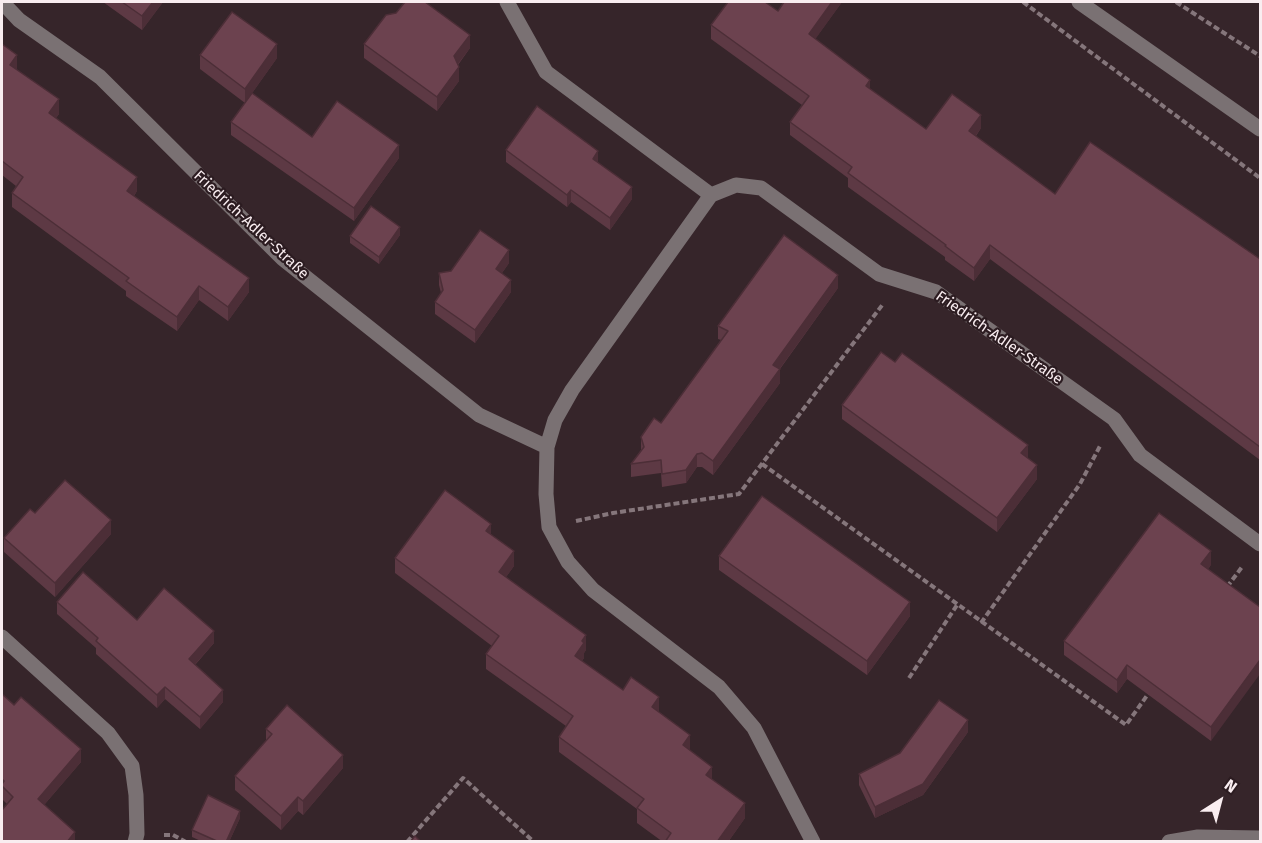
<!DOCTYPE html>
<meta charset="utf-8">
<style>
body{margin:0}
#map{position:relative;width:1262px;height:843px;overflow:hidden;background:#36252a;font-family:"Fira Sans",sans-serif}
canvas{display:block}
.frame{position:absolute;inset:0;border:3px solid #f9edf0;pointer-events:none}
.north{position:absolute;left:1190px;top:771px;width:60px;height:60px;-webkit-text-stroke:4px #2c1c21;paint-order:stroke;rotate:36deg;font-size:16px;font-weight:700;line-height:24px;text-align:center;color:#f9edf0}
.north::after{content:'';display:block;margin:auto;width:21px;height:27px;background:#f9edf0;clip-path:polygon(50% 0,100% 100%,50% 72%,0 100%)}
</style>
<div id="map">
<canvas width="1262" height="843"></canvas>
<div class="frame"></div>
<div class="north">N</div>
</div>
<script>
const ctx = document.querySelector('canvas').getContext('2d');
ctx.lineJoin = 'round';
function poly(rows) {
  const path = new Path2D();
  for (const r of rows) {
    path.moveTo(r[0], r[1]);
    for (let i = 2; i < r.length; i += 2) path.lineTo(r[i], r[i + 1]);
  }
  return path;
}
function strokePath(path, color, width, dash) {
  ctx.strokeStyle = color;
  ctx.lineWidth = width;
  ctx.lineCap = dash ? 'butt' : 'round';
  ctx.setLineDash(dash || []);
  ctx.stroke(path);
}
function paint(path, color) {
  ctx.fillStyle = color;
  ctx.fill(path, 'evenodd');
}
function label(font, color, halo, rows, align = 'center') {
  ctx.font = font + ' "Fira Sans",sans-serif';
  ctx.lineWidth = 4.5;
  ctx.setLineDash([]);
  ctx.textBaseline = 'middle';
  ctx.strokeStyle = halo;
  ctx.fillStyle = color;
  for (const [text, x, y, turn = 0] of rows) {
    ctx.save();
    ctx.translate(x, y);
    ctx.rotate((+turn || 0) * Math.PI / 180);
    ctx.textAlign = isNaN(turn) ? turn : align;
    if (halo) ctx.strokeText(text, 0, 0);
    ctx.fillText(text, 0, 0);
    ctx.restore();
  }
}
strokePath(poly([
 [1023,2,1260,178],
 [1176,2,1260,56],
 [762,464,1126,725,1151,690],
 [576,521,613,513,739,494,883,304],
 [1227,587,1242,567],
 [981,623,1080,484,1100,446],
 [909,678,957,605],
 [164,835,173,835,186,842],
 [407,842,463,778,534,842]
]), '#85767b', 4, [6, 3]);
strokePath(poly([
 [2,2,19,20,100,77,283,259,479,415,547,447,546,494,549,527,568,562,593,590,719,687,754,728,813,842],
 [507,2,546,72,711,195,736,185,761,188,879,274,936,292,1114,419,1140,455,1260,544],
 [1079,2,1260,129],
 [547,447,555,420,572,390,711,195],
 [2,637,108,733,132,766,136,795,137,834,135,842],
 [1169,842,1198,837,1260,838]
]), '#7a7173', 15);
paint(poly([
 [103,2,163,2,142,30],
 [784,2,842,2,815,39,870,89,926,129,981,128,976,136,1055,194,1260,259,1260,460,990,259,974,281,945,260,945,257,848,187,848,178,790,135,790,122,802,105,711,39,711,25,778,11],
 [396,13,470,48,458,65,459,81,437,111,364,58,364,44],
 [2,44,17,70,59,114,56,118,137,191,134,196,249,292,228,321,199,300,177,331,126,296,126,291,12,207,12,193,16,186,2,175],
 [200,55,277,58,245,103,200,69],
 [231,122,312,137,399,158,354,221,231,135],
 [506,150,598,163,632,199,610,230,571,202,567,207,506,162],
 [400,235,379,264,350,243,350,236],
 [509,263,502,273,511,292,475,343,435,314,435,302,441,293,439,285,439,273],
 [838,288,780,369,780,383,713,475,702,467,697,467,686,483,662,487,661,473,631,477,631,464,641,450,641,437,661,423,721,340,718,339,718,326],
 [842,405,1028,458,1037,479,997,532,842,419],
 [35,513,111,534,55,597,4,552,4,538],
 [491,535,514,566,506,577,586,650,584,653,584,658,582,661,623,690,659,712,690,750,712,779,745,818,728,842,663,842,637,823,637,809,559,752,559,737,566,726,486,669,486,654,492,646,395,573,395,558],
 [719,556,910,616,867,675,719,570],
 [1211,565,1208,569,1260,607,1211,741,1127,679,1117,693,1064,655,1064,641],
 [57,602,137,620,214,643,195,665,223,702,200,729,165,699,157,708,96,654,96,648,57,614],
 [2,694,81,762,44,805,75,842,7,804,2,799],
 [266,729,343,768,303,815,298,811,281,830,235,790,235,776,266,741],
 [968,732,923,795,875,818,859,785,859,774],
 [240,818,229,842,203,842,192,837,192,830]
]), '#5d3944');
paint(poly([
 [153,2,163,2,142,30,142,16],
 [832,2,842,2,809,48,809,34],
 [470,35,470,48,454,69,454,56],
 [277,44,277,58,245,103,245,89],
 [17,55,17,70,10,80,10,65],
 [459,67,459,81,437,111,437,97],
 [870,80,870,93,866,86],
 [59,99,59,114,49,127,49,113],
 [981,115,981,128,969,145,969,131],
 [399,145,399,158,354,221,354,208],
 [598,151,598,163,593,159],
 [137,177,137,191,127,206,127,191],
 [632,187,632,199,610,230,610,218],
 [571,190,571,202,567,207,567,195],
 [400,227,400,235,379,264,379,257],
 [990,245,990,259,974,281,974,268],
 [509,250,509,263,496,281,496,269],
 [838,275,838,288,773,378,773,365],
 [249,278,249,292,228,321,228,307],
 [511,280,511,292,475,343,475,330],
 [199,286,199,300,177,331,177,317],
 [780,369,780,383,713,475,713,461],
 [1028,445,1028,459,1021,453],
 [697,454,697,467,686,483,686,470],
 [1037,465,1037,479,997,532,997,518],
 [111,520,111,534,55,597,55,583],
 [491,524,491,538,486,531],
 [514,551,514,566,499,587,499,572],
 [1211,551,1211,565,1201,578,1201,564],
 [910,602,910,616,867,675,867,661],
 [214,631,214,643,189,671,189,659],
 [586,635,586,650,584,653,584,658,575,670,575,656,582,641],
 [1260,660,1260,674,1211,741,1211,727],
 [1127,665,1127,679,1117,693,1117,680],
 [165,687,165,699,157,708,157,695],
 [223,690,223,702,200,729,200,717],
 [659,697,659,712,652,707],
 [968,720,968,732,923,795,875,818,875,807],
 [690,735,690,750,683,760,683,745],
 [81,749,81,762,38,812,38,799],
 [343,755,343,768,303,815,303,801],
 [712,767,712,781,706,775],
 [298,797,298,811,281,830,281,816],
 [745,803,745,818,728,842,717,842],
 [240,811,240,818,229,842,226,842],
 [75,832,75,842,67,842]
]), '#4c2e37');
const building = poly([
 [122,2,153,2,142,16,122,2],
 [405,2,425,2,470,35,454,56,459,67,437,97,364,44,386,15,396,13,405,2],
 [728,2,765,2,778,11,784,2,832,2,809,34,870,80,866,86,926,129,952,94,981,115,969,131,1055,194,1090,142,1260,259,1260,447,990,245,974,268,945,246,946,245,848,173,852,167,790,122,809,96,711,25,728,2],
 [232,12,277,44,245,89,200,55,232,12],
 [2,44,17,55,10,65,59,99,49,113,137,177,127,191,249,278,228,307,199,286,177,317,126,281,129,278,12,193,23,177,2,161,2,44],
 [252,93,312,137,337,101,399,145,354,208,231,122,252,93],
 [537,106,598,151,593,159,632,187,610,218,571,190,567,195,506,150,537,106],
 [371,206,400,227,379,257,350,236,371,206],
 [480,230,509,250,496,269,511,280,475,330,435,302,443,290,439,273,451,271,480,230],
 [784,235,838,275,773,365,780,369,713,461,702,453,697,454,686,470,662,474,661,460,631,464,644,447,641,437,654,418,661,423,728,331,718,326,784,235],
 [881,352,895,362,902,353,1028,445,1021,453,1037,465,997,518,842,405,881,352],
 [65,480,111,520,55,583,4,538,30,509,35,513,65,480],
 [445,490,491,524,486,531,514,551,499,572,586,635,582,641,584,643,575,656,623,690,631,677,659,697,652,707,690,735,683,745,712,767,706,775,745,803,717,842,665,842,671,833,637,808,644,799,559,737,573,716,486,654,499,636,395,558,445,490],
 [762,496,910,602,867,661,719,556,762,496],
 [1159,513,1211,551,1201,564,1260,607,1260,660,1211,727,1127,665,1117,680,1064,641,1159,513],
 [83,572,137,620,164,588,214,631,189,659,223,690,200,717,165,687,157,695,96,641,98,638,57,602,83,572],
 [2,694,14,705,21,697,81,749,38,799,75,832,67,842,2,842,2,810,13,797,2,786,2,784,4,781,2,779,2,694],
 [939,700,968,720,923,784,875,807,859,774,900,753,939,700],
 [287,705,343,755,303,801,298,797,281,816,235,776,272,734,266,729,287,705],
 [208,795,240,811,226,842,219,842,192,830,208,795],
 [415,836,421,842,410,842,415,836]
]);
paint(building, '#6c424f');
strokePath(building, '#4c2e37', 1.5);
label('15px', '#f9edf0', '#2c1c21', [
 ["Friedrich-Adler-Straße",251,225,43],
 ["Friedrich-Adler-Straße",999,338,35]
]);
</script>
